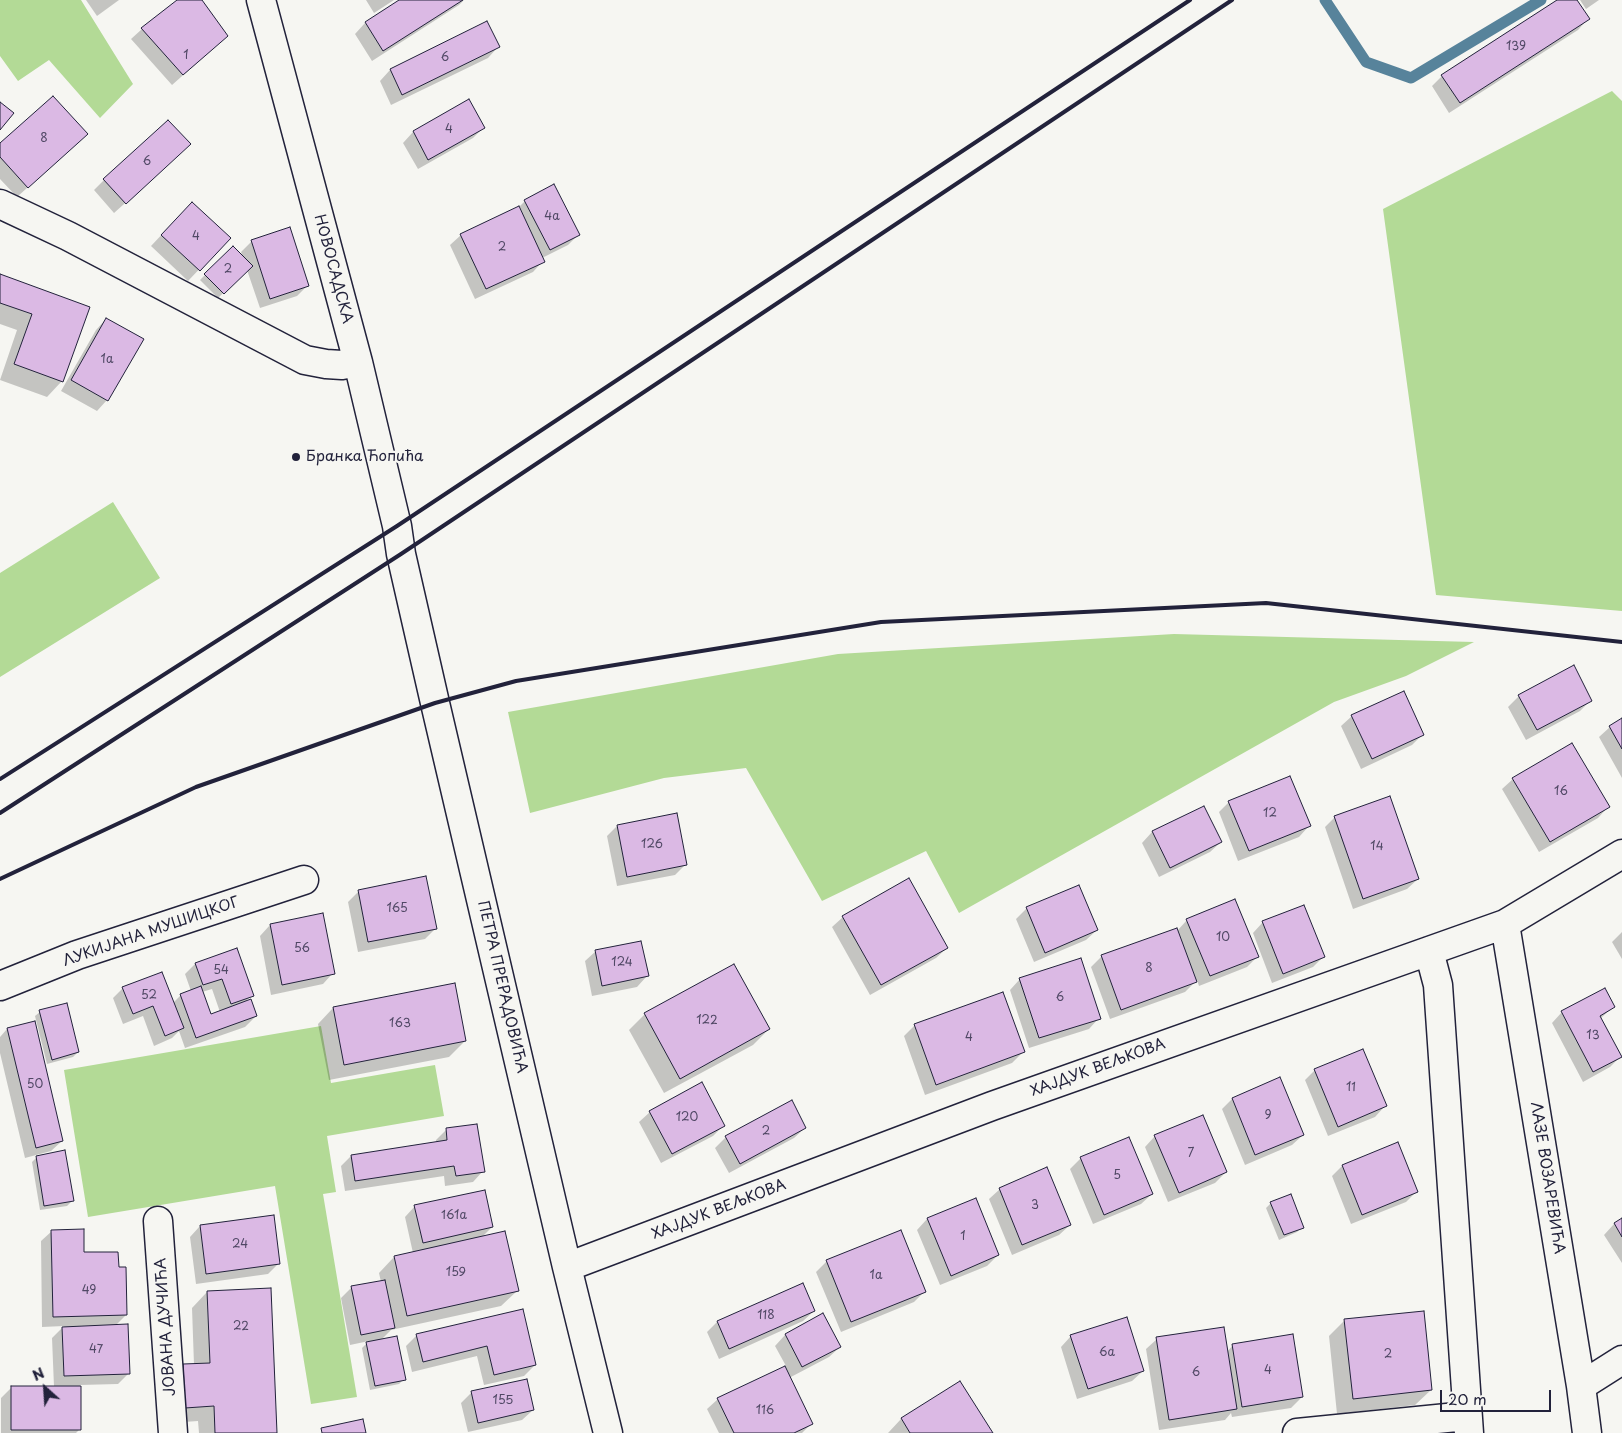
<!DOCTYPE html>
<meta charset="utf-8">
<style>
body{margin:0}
#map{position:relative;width:1622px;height:1433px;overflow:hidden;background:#f6f6f2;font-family:"Playpen Sans",sans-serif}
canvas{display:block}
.north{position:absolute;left:20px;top:1363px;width:50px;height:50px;-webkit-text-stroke:4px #f6f6f2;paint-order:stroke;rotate:334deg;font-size:14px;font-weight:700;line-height:20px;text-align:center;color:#22223b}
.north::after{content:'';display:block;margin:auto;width:18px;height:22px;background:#22223b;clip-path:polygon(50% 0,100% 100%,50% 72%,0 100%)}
.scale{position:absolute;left:1440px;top:1390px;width:111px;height:22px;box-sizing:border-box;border:2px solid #22223b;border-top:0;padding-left:6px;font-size:15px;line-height:18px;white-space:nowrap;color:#22223b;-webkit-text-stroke:4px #f6f6f2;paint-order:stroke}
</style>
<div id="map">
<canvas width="1622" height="1433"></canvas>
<div class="north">N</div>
<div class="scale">20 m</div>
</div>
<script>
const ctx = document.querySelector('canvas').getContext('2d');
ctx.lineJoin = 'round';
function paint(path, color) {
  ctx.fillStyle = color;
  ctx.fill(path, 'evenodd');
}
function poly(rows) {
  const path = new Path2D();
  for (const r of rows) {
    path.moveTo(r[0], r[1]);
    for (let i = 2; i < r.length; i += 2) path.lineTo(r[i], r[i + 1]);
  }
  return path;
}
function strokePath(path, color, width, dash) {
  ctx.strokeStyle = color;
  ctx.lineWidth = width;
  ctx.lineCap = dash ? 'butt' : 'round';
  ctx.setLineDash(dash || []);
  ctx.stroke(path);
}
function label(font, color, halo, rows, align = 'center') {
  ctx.font = font + ' "Playpen Sans",sans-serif';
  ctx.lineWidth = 4.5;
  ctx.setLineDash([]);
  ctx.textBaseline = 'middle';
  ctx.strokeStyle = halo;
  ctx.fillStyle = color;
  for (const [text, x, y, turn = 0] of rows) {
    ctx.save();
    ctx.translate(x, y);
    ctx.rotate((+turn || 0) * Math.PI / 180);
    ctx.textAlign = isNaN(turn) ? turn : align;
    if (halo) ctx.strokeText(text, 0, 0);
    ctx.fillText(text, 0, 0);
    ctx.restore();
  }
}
paint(poly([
 [0,0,81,0,133,84,100,118,49,60,18,81,0,56],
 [1612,91,1622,101,1622,611,1436,595,1383,209],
 [113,502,160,578,0,677,0,573],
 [1174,634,1474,642,1406,676,1334,702,959,913,926,851,822,901,746,768,664,778,530,813,508,712,838,654],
 [321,1026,331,1083,435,1065,444,1116,327,1136,336,1192,323,1194,357,1397,311,1404,275,1186,88,1217,64,1070]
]), '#b3da96');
paint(poly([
 [86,0,119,0,97,16],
 [179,0,201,0,216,46,172,85,131,39,142,29],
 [366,0,394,0,374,13],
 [401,0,464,0,459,5,372,61,355,34,365,23],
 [1559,0,1576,0,1588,19,1578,30,1449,113,1432,86,1442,76],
 [1580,0,1599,0,1586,9],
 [486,23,498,47,488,58,391,105,380,81,390,70],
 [469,101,483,128,473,138,418,169,403,143,413,132],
 [76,144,17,197,0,179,0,145],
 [179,155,114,213,94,190,104,180],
 [525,201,578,235,568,245,542,258,543,261,533,272,475,299,450,245,461,235,517,209],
 [181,214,229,238,188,281,151,246],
 [252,241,308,285,297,296,260,308,247,270,218,298,200,280,233,247,243,258,241,252],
 [0,276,89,308,62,381,47,397,0,380,17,330,0,324],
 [106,319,107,400,97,411,61,391,96,330],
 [1573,667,1591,700,1580,711,1526,740,1508,707,1519,696],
 [1352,716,1422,735,1412,745,1361,769,1341,726],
 [1622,720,1622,778,1599,737,1610,727],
 [1513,779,1608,807,1598,818,1539,852,1502,789],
 [1229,802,1309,826,1299,837,1238,861,1219,812],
 [1204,807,1221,842,1210,852,1159,877,1142,843,1152,832],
 [1335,817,1418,879,1407,889,1353,909,1325,827],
 [617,826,685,865,675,875,617,886,607,836],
 [359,891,435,929,425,939,358,952,348,902],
 [1027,908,1097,930,1086,940,1034,962,1016,919],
 [322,915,333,973,323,984,271,995,260,936,270,925],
 [843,917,947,948,936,958,870,995,832,927],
 [1187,920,1258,956,1247,967,1199,986,1197,980,1185,992,1110,1019,1091,967,1102,956,1177,931],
 [1263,922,1323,957,1313,967,1272,983,1253,933],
 [1622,932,1622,959,1612,942],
 [596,951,647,976,637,987,592,996,585,961],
 [195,964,252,995,244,1003,256,1016,245,1027,185,1048,179,1031,172,1038,154,1046,143,1016,123,1024,113,998,123,988,173,1003,181,995,191,991,185,974],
 [212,989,220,1012,210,1015,202,992],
 [1020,979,1099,1018,1089,1029,1029,1048,1010,990],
 [1613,1007,1600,1019,1620,1057,1610,1067,1583,1082,1552,1023,1562,1012],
 [333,1008,465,1041,449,1057,329,1080,318,1024],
 [40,1012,78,1052,73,1057,47,1064,35,1016],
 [645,1014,769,1029,753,1045,664,1093,629,1030],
 [915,1025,1023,1052,1012,1063,925,1095,904,1036],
 [7,1029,62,1141,51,1151,25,1158,0,1053,0,1037],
 [1315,1070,1385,1106,1375,1117,1328,1136,1305,1080],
 [1279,1079,1303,1135,1292,1145,1245,1165,1222,1109,1232,1099],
 [650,1112,724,1125,713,1136,661,1163,639,1122],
 [805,1128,794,1138,729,1173,715,1148,726,1137],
 [446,1130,483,1171,473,1182,445,1186,444,1176,345,1191,341,1166,351,1156,436,1143,436,1140],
 [1155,1136,1226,1172,1215,1183,1168,1202,1145,1147],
 [38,1156,72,1201,67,1206,40,1210,32,1162],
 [1081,1158,1152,1194,1141,1204,1093,1224,1070,1169],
 [1342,1166,1416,1192,1406,1202,1351,1224,1332,1176],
 [1000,1189,1070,1225,1059,1235,1012,1255,989,1199],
 [975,1199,998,1255,987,1266,940,1285,917,1230,927,1219],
 [1271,1203,1302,1227,1297,1232,1279,1240,1266,1208],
 [415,1206,492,1227,481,1238,517,1291,501,1306,391,1330,381,1340,404,1379,399,1384,370,1390,362,1348,369,1341,350,1345,341,1298,352,1287,381,1282,379,1273,394,1257,413,1253,405,1217],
 [1622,1220,1622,1263,1604,1235,1614,1224],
 [200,1226,278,1264,268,1274,196,1284,190,1237],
 [52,1231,83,1254,117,1269,126,1315,115,1326,129,1373,118,1384,80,1385,80,1429,76,1433,1,1433,1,1398,11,1388,54,1387,52,1338,64,1326,42,1327,41,1241],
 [827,1261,924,1292,914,1302,841,1332,816,1272],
 [207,1292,276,1433,199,1433,198,1421,170,1423,168,1381,184,1365,194,1365,192,1308],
 [522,1310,535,1365,524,1376,484,1385,477,1356,412,1372,406,1346,417,1335],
 [814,1311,803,1321,719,1359,707,1332,717,1322],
 [823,1315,840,1347,829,1357,789,1378,811,1424,802,1433,719,1433,707,1409,718,1399,786,1366,775,1346,785,1335],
 [1345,1320,1431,1390,1415,1405,1337,1414,1329,1336],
 [1071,1336,1143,1371,1132,1381,1077,1399,1061,1347],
 [1157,1339,1227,1352,1233,1345,1302,1397,1291,1408,1232,1417,1231,1413,1225,1420,1159,1430,1146,1349],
 [959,1382,992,1433,888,1433,901,1419],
 [472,1392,533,1410,522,1420,468,1432,461,1403]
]), '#0003');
strokePath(poly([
 [1325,0,1366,62,1411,78,1541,0]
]), '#57839b', 11);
const building = poly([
 [177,0,202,0,228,36,183,75,141,28,177,0],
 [399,0,463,0,383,51,365,22,399,0],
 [1557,0,1577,0,1590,19,1460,103,1441,75,1557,0],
 [487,21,500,47,402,95,390,69,487,21],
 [53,96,88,134,28,188,0,157,0,143,53,96],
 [469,99,485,128,428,160,413,131,469,99],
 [0,102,14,113,0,130,0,102],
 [168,120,191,144,126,204,103,179,168,120],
 [554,184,580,235,550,250,524,200,554,184],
 [192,202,231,238,200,271,161,235,192,202],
 [519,206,545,262,486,289,460,234,519,206],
 [290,227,309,286,270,299,251,240,290,227],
 [233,246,253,266,224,294,204,274,233,246],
 [0,274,90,307,63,382,14,364,32,314,0,303,0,274],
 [106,318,144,339,108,401,71,380,106,318],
 [1574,665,1592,701,1537,730,1518,695,1574,665],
 [1404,691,1424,735,1372,759,1351,715,1404,691],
 [1622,718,1622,749,1609,726,1622,718],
 [1572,743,1610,807,1550,842,1512,778,1572,743],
 [1290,776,1311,826,1249,851,1228,801,1290,776],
 [1390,796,1419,879,1363,899,1334,816,1390,796],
 [1204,806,1222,842,1170,868,1152,831,1204,806],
 [677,813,687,865,627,877,617,825,677,813],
 [426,876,437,929,368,942,358,890,426,876],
 [909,878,948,948,881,985,842,916,909,878],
 [1079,885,1098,930,1045,953,1026,907,1079,885],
 [1235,899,1259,957,1210,976,1186,919,1235,899],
 [1304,905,1325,957,1283,974,1262,921,1304,905],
 [323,913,335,974,282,985,270,924,323,913],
 [1177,928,1197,982,1121,1010,1101,955,1177,928],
 [641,941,649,976,602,986,595,950,641,941],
 [237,948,254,996,231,1004,222,979,203,985,195,963,237,948],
 [1081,958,1101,1019,1039,1038,1019,978,1081,958],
 [734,964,770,1029,680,1079,644,1013,734,964],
 [162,972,184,1028,165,1036,153,1006,133,1014,122,987,162,972],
 [455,983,466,1041,344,1065,333,1007,455,983],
 [201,986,211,1014,251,999,257,1016,196,1038,180,994,201,986],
 [1605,988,1615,1007,1600,1016,1622,1057,1593,1072,1561,1011,1605,988],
 [1003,992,1025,1052,936,1085,914,1024,1003,992],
 [67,1003,79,1052,52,1060,39,1010,67,1003],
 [35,1021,63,1141,36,1148,7,1028,35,1021],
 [1363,1049,1387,1106,1338,1127,1314,1069,1363,1049],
 [1280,1077,1304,1135,1255,1155,1232,1098,1280,1077],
 [702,1082,725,1126,672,1154,649,1111,702,1082],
 [792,1100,806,1128,740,1164,725,1136,792,1100],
 [1203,1115,1227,1172,1179,1193,1154,1135,1203,1115],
 [477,1124,485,1172,456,1176,454,1166,355,1181,351,1155,447,1140,446,1128,477,1124],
 [1129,1137,1153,1194,1104,1215,1080,1157,1129,1137],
 [1398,1142,1418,1192,1362,1215,1342,1165,1398,1142],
 [65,1150,74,1201,44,1206,36,1156,65,1150],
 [1047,1167,1071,1225,1022,1245,999,1188,1047,1167],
 [485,1190,493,1227,423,1243,414,1205,485,1190],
 [1291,1194,1304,1228,1284,1235,1270,1202,1291,1194],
 [976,1198,999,1255,951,1276,927,1218,976,1198],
 [274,1215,280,1264,206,1274,200,1225,274,1215],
 [1622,1218,1622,1237,1614,1223,1622,1218],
 [84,1229,84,1252,118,1252,119,1267,126,1267,127,1315,53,1317,51,1230,84,1229],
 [901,1230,926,1292,851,1322,826,1260,901,1230],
 [505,1231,519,1291,407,1316,394,1256,505,1231],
 [385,1280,395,1328,361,1335,351,1286,385,1280],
 [803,1283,815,1311,729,1349,717,1321,803,1283],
 [271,1288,277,1433,215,1433,214,1406,185,1408,183,1364,210,1363,207,1291,271,1288],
 [523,1309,536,1365,494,1375,487,1346,423,1362,416,1334,523,1309],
 [1424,1311,1432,1390,1353,1399,1344,1319,1424,1311],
 [823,1313,841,1347,802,1367,785,1334,823,1313],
 [1127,1317,1144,1371,1088,1389,1070,1335,1127,1317],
 [128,1324,130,1374,64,1376,62,1327,128,1324],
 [1224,1327,1237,1409,1169,1420,1156,1337,1224,1327],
 [1293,1334,1303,1397,1242,1407,1232,1344,1293,1334],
 [397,1336,406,1380,375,1386,366,1342,397,1336],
 [785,1366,813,1424,794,1433,734,1433,717,1398,785,1366],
 [527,1379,534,1410,478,1423,471,1391,527,1379],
 [960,1381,993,1433,910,1433,901,1418,960,1381],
 [11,1386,81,1386,81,1430,11,1430,11,1386],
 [363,1419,366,1433,322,1433,321,1428,363,1419]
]);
paint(building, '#dbb9e4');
strokePath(building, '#22223b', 1);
const minor = poly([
 [261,0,358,362,397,526,401,554,435,703,567,1267,608,1433],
 [0,204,68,236,305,360,326,364,342,365,358,362],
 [1505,924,1581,1386,1587,1433],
 [1429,951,1438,985,1469,1433],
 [0,986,77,955,304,880],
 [158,1221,173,1433],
 [567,1267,992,1106,1505,924,1622,854],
 [1581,1386,1622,1360],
 [1297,1433,1467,1416]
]);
strokePath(minor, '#22223b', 31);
strokePath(minor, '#f6f6f2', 28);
strokePath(poly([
 [0,779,397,526,1190,0],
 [0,813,401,554,1232,0],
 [0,879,196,787,435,703,516,681,881,622,1266,603,1622,642]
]), '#22223b', 4);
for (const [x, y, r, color] of [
 [296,457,5,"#22223b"]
]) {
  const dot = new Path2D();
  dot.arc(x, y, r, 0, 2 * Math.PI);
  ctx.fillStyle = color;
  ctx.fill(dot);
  strokePath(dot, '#f6f6f2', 2);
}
label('12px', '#504865', null, [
 ["139",1516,47],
 ["1",186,56],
 ["6",445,58],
 ["4",449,130],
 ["8",44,139],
 ["6",147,162],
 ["4a",552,217],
 ["4",196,237],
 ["2",502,248],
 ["2",228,270],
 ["1a",107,360],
 ["16",1561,792],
 ["12",1270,814],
 ["126",652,845],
 ["14",1377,847],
 ["165",397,909],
 ["10",1223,938],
 ["56",302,949],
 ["124",622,963],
 ["8",1149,969],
 ["54",221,971],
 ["52",149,996],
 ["6",1060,998],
 ["122",707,1021],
 ["163",400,1024],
 ["13",1593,1036],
 ["4",969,1038],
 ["50",35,1085],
 ["11",1351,1088],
 ["9",1268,1116],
 ["120",687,1118],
 ["2",766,1132],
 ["7",1191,1154],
 ["5",1117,1176],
 ["3",1035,1206],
 ["161a",454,1216],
 ["1",963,1237],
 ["24",240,1245],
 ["159",456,1273],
 ["1a",876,1276],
 ["49",89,1291],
 ["118",766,1316],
 ["22",241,1327],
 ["47",96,1350],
 ["6a",1107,1353],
 ["2",1388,1355],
 ["4",1268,1371],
 ["6",1196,1373],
 ["155",503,1401],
 ["116",765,1411]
]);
label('15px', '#22223b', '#f6f6f2', [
 ["НОВОСАДСКА",333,269,75],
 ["ЛУКИЈАНА МУШИЦКОГ",151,932,-19],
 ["ПЕТРА ПРЕРАДОВИЋА",502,987,77],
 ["ХАЈДУК ВЕЉКОВА",1098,1068,-20],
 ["ЛАЗЕ ВОЗАРЕВИЋА",1547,1178,81],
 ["ХАЈДУК ВЕЉКОВА",719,1210,-21],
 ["ЈОВАНА ДУЧИЋА",166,1327,-94]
]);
label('15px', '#22223b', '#f6f6f2', [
 ["Бранка Ћопића",306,457]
], 'left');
</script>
